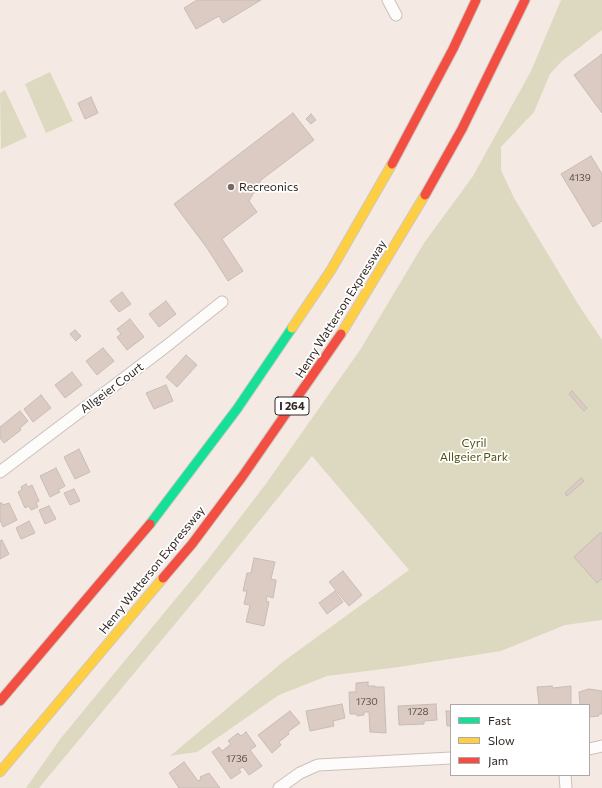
<!DOCTYPE html>
<style>
body{margin:0}
#map{position:relative;width:602px;height:788px;overflow:hidden;background:#f5e9e3;font-family:Commissioner,sans-serif}
canvas{display:block}
.legend{position:absolute;left:450px;top:704px;width:140px;height:72px;box-sizing:border-box;background:#fff;border:1px solid #ada9a7;margin:0;padding:5px 7px;list-style:none;font-size:12px;color:#312722}
.legend li{display:flex;align-items:center;gap:8px;height:20px}
.legend b{width:20px;border:1px solid #ada9a7}
</style>
<div id="map">
<canvas width="602" height="788"></canvas>
<ul class="legend">
<li><b style="height:5px;background:#16e098"></b>Fast</li>
<li><b style="height:5px;background:#ffcf43"></b>Slow</li>
<li><b style="height:5px;background:#f24e42"></b>Jam</li>
</ul>
</div>
<script>
const ctx = document.querySelector('canvas').getContext('2d');
ctx.lineJoin = 'round';
function paint(path, color) {
  ctx.fillStyle = color;
  ctx.fill(path, 'evenodd');
}
function poly(rows) {
  const path = new Path2D();
  for (const r of rows) {
    path.moveTo(r[0], r[1]);
    for (let i = 2; i < r.length; i += 2) path.lineTo(r[i], r[i + 1]);
  }
  return path;
}
function strokePath(path, color, width, dash) {
  ctx.strokeStyle = color;
  ctx.lineWidth = width;
  ctx.lineCap = dash ? 'butt' : 'round';
  ctx.setLineDash(dash || []);
  ctx.stroke(path);
}
function label(font, color, halo, rows, align = 'center') {
  ctx.font = font + ' Commissioner,sans-serif';
  ctx.lineWidth = 3.5;
  ctx.setLineDash([]);
  ctx.textBaseline = 'middle';
  ctx.strokeStyle = halo;
  ctx.fillStyle = color;
  for (const [text, x, y, turn = 0] of rows) {
    ctx.save();
    ctx.translate(x, y);
    ctx.rotate((+turn || 0) * Math.PI / 180);
    ctx.textAlign = isNaN(turn) ? turn : align;
    if (halo) ctx.strokeText(text, 0, 0);
    ctx.fillText(text, 0, 0);
    ctx.restore();
  }
}
paint(poly([
 [561,0,602,0,602,30,562,61,550,74,534,112,501,147,501,170,514,198,578,304,602,340,602,620,565,625,501,651,399,667,327,676,279,695,197,752,170,756,284,661,409,570,312,456,199,595,39,788,26,788,61,738,206,562,265,485,360,350,424,243,473,176,531,71],
 [50,72,73,121,46,133,25,84],
 [5,90,27,137,1,149,0,93]
]), '#ddd9c0');
const building = poly([
 [197,0,261,0,223,23,219,16,196,29,184,8,197,0],
 [602,54,602,113,574,75,602,54],
 [91,97,98,113,85,119,78,103,91,97],
 [293,113,314,140,261,180,249,201,257,212,222,239,243,271,228,281,207,248,174,204,293,113],
 [311,114,316,120,311,124,306,119,311,114],
 [591,156,602,174,602,221,593,227,561,174,591,156],
 [122,292,131,304,119,312,110,301,122,292],
 [166,301,176,314,159,327,149,314,166,301],
 [130,319,144,337,127,350,117,337,121,334,117,329,130,319],
 [75,330,81,336,76,341,70,334,75,330],
 [103,348,114,361,97,375,86,361,103,348],
 [186,355,197,365,177,387,166,377,186,355],
 [72,372,82,385,65,398,55,385,72,372],
 [166,385,173,401,154,409,146,393,166,385],
 [572,391,587,408,584,411,569,394,572,391],
 [41,395,51,408,33,422,24,409,41,395],
 [20,411,28,421,20,428,21,430,4,443,0,438,0,427,20,411],
 [79,449,90,472,75,479,64,457,79,449],
 [56,468,65,486,58,490,60,492,50,497,40,476,56,468],
 [581,478,584,481,567,496,565,493,581,478],
 [26,484,28,487,32,485,39,501,36,503,38,507,31,510,29,506,25,508,18,492,22,490,21,487,26,484],
 [74,489,80,501,70,505,64,493,74,489],
 [0,503,2,503,3,505,9,503,17,520,3,527,0,520,0,503],
 [49,506,56,519,45,524,39,510,49,506],
 [29,521,35,533,21,539,16,528,29,521],
 [600,533,602,533,602,579,597,583,574,557,600,533],
 [2,540,9,554,0,559,0,541,2,540],
 [254,558,275,562,271,579,276,580,276,582,273,598,267,596,266,601,269,602,264,626,246,622,250,605,244,604,247,591,243,591,247,573,251,573,254,558],
 [343,571,362,595,349,606,329,582,343,571],
 [335,591,343,602,327,614,319,603,335,591],
 [368,682,368,686,375,686,375,687,384,687,386,733,370,732,369,712,364,712,364,715,357,716,357,714,350,714,349,692,356,692,356,683,368,682],
 [552,686,553,688,571,686,571,705,539,705,537,687,552,686],
 [589,689,602,691,602,714,598,714,599,716,589,717,589,705,580,705,579,692,589,689],
 [342,704,345,718,333,721,334,726,310,731,306,711,342,704],
 [436,704,437,720,424,721,424,724,399,725,398,706,436,704],
 [290,711,300,723,288,732,289,734,279,742,281,745,272,753,258,735,290,711],
 [446,711,451,711,451,726,447,726,446,711],
 [246,732,256,746,250,750,262,766,249,775,243,767,239,769,241,772,231,779,212,752,219,747,222,751,231,744,228,741,238,733,241,736,246,732],
 [184,762,198,781,201,779,200,777,209,773,220,788,179,788,169,773,184,762]
]);
paint(building, '#dccbc3');
strokePath(building, '#c6bcb7', 1);
const street = poly([
 [388,0,396,15],
 [0,472,164,348,222,302],
 [589,749,602,746],
 [565,775,566,788],
 [279,788,300,773,318,765,451,758]
]);
const fast = poly([
 [150,524,237,409,292,328]
]);
const slow = poly([
 [292,328,331,270,392,164],
 [341,334,425,195],
 [0,772,163,578]
]);
const jam = poly([
 [392,164,453,49,476,0],
 [425,195,462,129,525,0],
 [163,578,192,544,242,477,341,334],
 [0,701,150,524]
]);
strokePath(street, '#cac0bb', 13);
strokePath(fast, '#cec8c4', 11);
strokePath(slow, '#cec8c4', 11);
strokePath(jam, '#cec8c4', 11);
strokePath(street, '#fefcfb', 11);
strokePath(fast, '#16e098', 9);
strokePath(slow, '#ffcf43', 9);
strokePath(jam, '#f24e42', 9);
for (const [x, y, r, color] of [
 [231,187,4,"#766b66"]
]) {
  const dot = new Path2D();
  dot.arc(x, y, r, 0, 2 * Math.PI);
  ctx.fillStyle = color;
  ctx.fill(dot);
  strokePath(dot, '#fff', 1.5);
}
label('10px', '#5c504a', null, [
 ["4139",580,178],
 ["1730",367,702],
 ["1728",418,712],
 ["1736",237,759]
]);
for (const [x, y, w] of [
 [292,406,34]
]) {
  const box = new Path2D();
  box.roundRect(x - w / 2, y - 9, w, 18, 3);
  ctx.fillStyle = '#fff';
  ctx.fill(box);
  strokePath(box, '#312722', 1);
}
label('bold 11px', '#312722', null, [
 ["I 264",292,406]
]);
label('12px', '#312722', '#fff', [
 ["Recreonics",239,187]
], 'left');
label('12px', '#312722', '#fff', [
 ["Henry Watterson Expressway",341,309,-58],
 ["Allgeier Court",112,388,-37],
 ["Henry Watterson Expressway",152,570,-51]
]);
label('12px', '#51520e', '#fff', [
 ["Cyril",474,443],
 ["Allgeier Park",474,457]
]);
</script>
